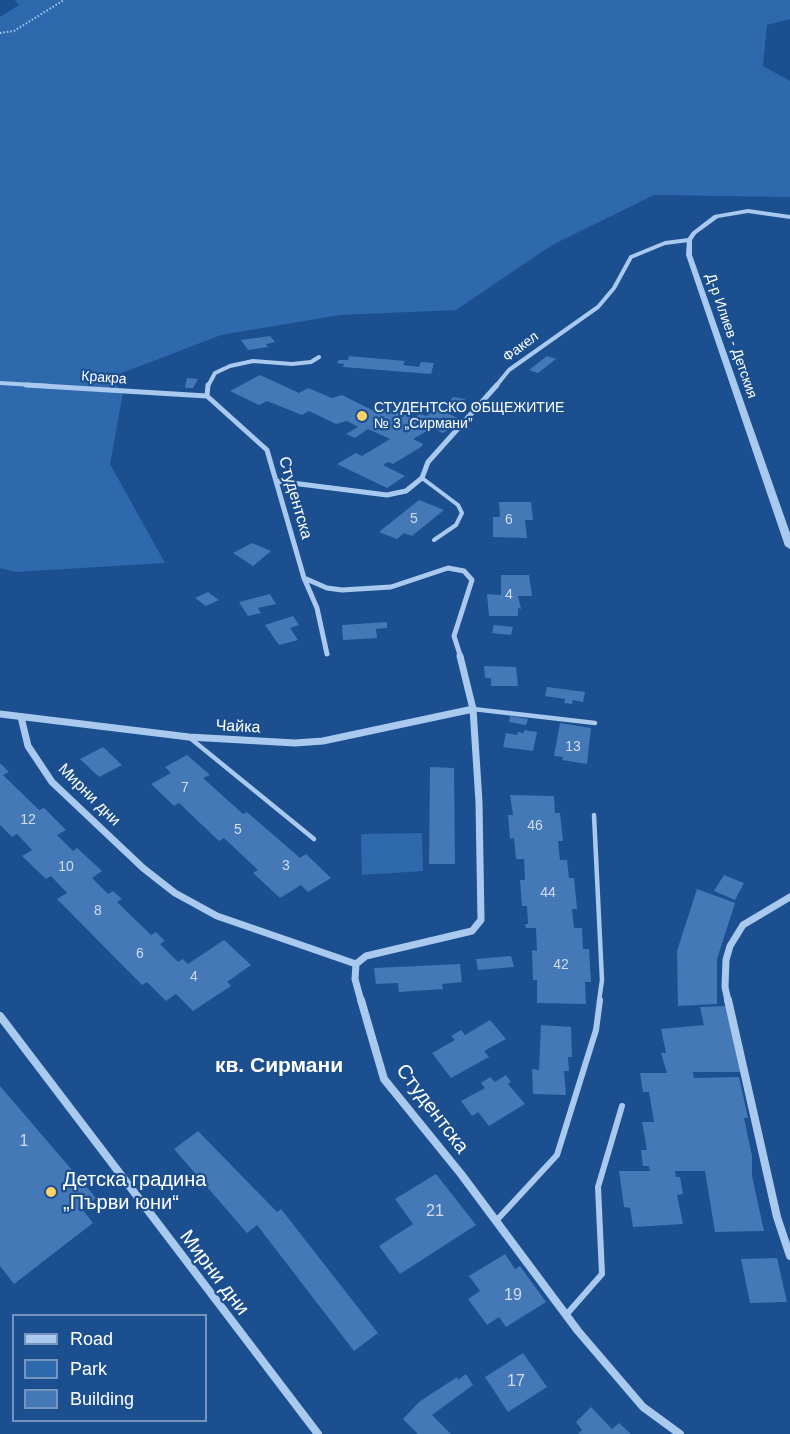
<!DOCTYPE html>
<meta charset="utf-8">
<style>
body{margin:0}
#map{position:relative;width:790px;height:1434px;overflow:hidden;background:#1b4f8f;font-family:Helvetica,sans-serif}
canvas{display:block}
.legend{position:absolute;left:12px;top:1314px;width:195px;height:108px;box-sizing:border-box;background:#1b4f8f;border:2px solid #7695bc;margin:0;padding:8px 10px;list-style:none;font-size:18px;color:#fff}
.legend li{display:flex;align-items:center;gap:12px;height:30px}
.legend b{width:30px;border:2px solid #7695bc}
</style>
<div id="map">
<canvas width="790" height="1434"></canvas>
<ul class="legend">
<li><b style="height:8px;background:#a9c9ee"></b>Road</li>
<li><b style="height:16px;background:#2e69ad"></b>Park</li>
<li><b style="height:16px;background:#4478b7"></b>Building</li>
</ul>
</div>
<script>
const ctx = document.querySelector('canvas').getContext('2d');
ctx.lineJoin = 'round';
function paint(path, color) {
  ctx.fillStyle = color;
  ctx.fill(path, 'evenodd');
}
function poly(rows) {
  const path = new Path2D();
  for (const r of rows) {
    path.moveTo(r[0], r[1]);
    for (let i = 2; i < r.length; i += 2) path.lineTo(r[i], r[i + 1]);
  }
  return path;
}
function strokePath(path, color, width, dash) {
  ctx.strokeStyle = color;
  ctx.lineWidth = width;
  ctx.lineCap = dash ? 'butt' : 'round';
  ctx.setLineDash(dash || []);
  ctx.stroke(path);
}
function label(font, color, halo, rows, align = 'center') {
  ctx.font = font + ' Helvetica,sans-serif';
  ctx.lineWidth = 4.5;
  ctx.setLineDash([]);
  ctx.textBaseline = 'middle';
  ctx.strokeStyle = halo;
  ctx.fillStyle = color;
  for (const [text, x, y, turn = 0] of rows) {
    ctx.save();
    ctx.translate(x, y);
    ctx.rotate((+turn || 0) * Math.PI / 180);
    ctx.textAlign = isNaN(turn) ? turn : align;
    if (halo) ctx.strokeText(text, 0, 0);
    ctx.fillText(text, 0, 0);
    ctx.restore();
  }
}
paint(poly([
 [15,0,790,0,790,19,767,25,763,66,790,81,790,197,654,195,552,245,456,310,340,315,221,335,109,378,123,392,110,464,165,563,15,572,0,568,0,17,19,5],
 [422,833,423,871,362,875,361,834]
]), '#2e69ad');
paint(poly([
 [270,336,275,342,266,344,268,347,248,350,241,340],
 [349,356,405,361,403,365,419,367,421,362,434,363,431,374,343,367,344,364,337,363,339,360,348,360],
 [547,356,556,359,538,373,529,370],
 [260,375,299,393,308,388,332,398,342,395,378,413,388,408,413,418,420,414,426,416,438,409,462,420,443,433,432,428,413,439,423,444,421,447,393,464,388,462,383,465,405,476,387,488,337,464,356,453,362,456,390,439,368,429,355,438,346,434,358,427,347,421,336,424,309,411,302,415,267,401,259,405,230,391],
 [187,378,198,379,193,388,185,388],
 [453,397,465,399,464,404,459,407,447,405],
 [419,500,444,510,412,536,404,533,397,539,379,532],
 [499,502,531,502,533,520,525,520,527,538,493,537,493,517,500,517],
 [252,543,271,551,253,566,233,553],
 [501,575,529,575,532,596,518,596,521,609,518,608,518,616,489,616,487,594,501,595],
 [208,592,219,600,206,606,195,598],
 [270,594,276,604,258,608,261,613,248,616,239,602],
 [293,616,299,625,290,628,298,640,279,645,265,625],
 [387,622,387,628,376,629,377,638,343,640,342,625],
 [494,625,513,627,511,635,492,633],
 [484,666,516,667,518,686,491,686,491,678,485,678],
 [547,687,585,692,583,702,573,700,572,704,564,703,565,699,545,696],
 [510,716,528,719,526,725,509,722],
 [560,723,591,728,587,764,562,760,563,757,554,756],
 [524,730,537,732,533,751,503,747,506,733,517,735,518,732,524,733],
 [103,747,122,765,99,777,80,759],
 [187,755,210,775,203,778,243,814,247,812,300,858,306,854,331,878,308,892,301,885,280,898,253,873,258,870,224,838,219,841,179,803,174,806,151,784,171,773,165,767],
 [0,763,9,772,3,775,39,810,44,808,66,830,57,835,73,851,77,848,102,871,92,878,108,894,113,891,122,899,117,902,151,935,156,932,165,941,160,944,178,962,183,959,188,964,224,940,251,965,227,982,231,986,193,1011,176,994,166,1001,147,982,142,985,57,899,67,893,51,876,46,879,22,856,32,850,17,834,12,837,0,825],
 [430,767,454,768,455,864,429,864],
 [510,795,554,796,555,813,560,813,563,841,558,841,560,860,567,860,569,878,574,878,577,909,572,909,574,928,582,928,583,949,589,949,591,982,585,982,586,1004,537,1003,537,980,533,980,532,950,537,951,536,928,526,928,525,924,528,924,527,906,522,906,520,880,525,880,524,859,516,859,514,838,510,839,508,815,513,815],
 [724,875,744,883,735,900,714,891],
 [697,889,735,903,717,959,717,1004,678,1006,677,951],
 [511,956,514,967,478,970,476,959],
 [460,964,462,982,442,984,443,989,399,992,398,983,376,984,374,968],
 [727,1006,743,1072,693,1072,694,1078,739,1077,748,1118,744,1118,752,1156,752,1176,764,1231,715,1232,705,1171,675,1171,676,1177,680,1177,683,1194,677,1195,683,1224,633,1227,630,1208,624,1207,619,1171,650,1171,649,1166,643,1166,641,1150,647,1150,642,1122,654,1122,649,1092,643,1092,640,1073,667,1073,661,1053,666,1053,661,1029,704,1025,700,1007],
 [490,1020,506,1039,484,1051,489,1057,451,1078,432,1053,455,1040,451,1036,461,1030,465,1035],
 [541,1025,571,1027,572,1057,568,1057,569,1071,564,1071,566,1095,533,1094,532,1069,539,1070],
 [506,1075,511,1082,508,1084,525,1104,489,1126,478,1112,472,1116,461,1101,485,1088,481,1083,490,1077,495,1082],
 [0,1086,96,1198,82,1209,93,1223,14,1284,0,1266],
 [198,1131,277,1212,281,1209,378,1333,354,1351,257,1225,247,1233,174,1149],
 [436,1174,476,1225,400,1274,379,1246,413,1224,395,1199],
 [505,1254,515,1269,520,1266,546,1302,506,1327,499,1317,487,1325,468,1299,480,1291,469,1276],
 [777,1258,787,1302,750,1303,741,1259],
 [523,1353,547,1387,508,1412,485,1377],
 [466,1374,473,1385,432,1415,451,1434,418,1434,403,1419,419,1402,457,1377,458,1380],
 [591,1407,612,1429,619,1423,631,1434,578,1434,582,1430,576,1422]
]), '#4478b7');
strokePath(poly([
 [0,33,14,31,64,0]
]), '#a9c9ee', 2, [1.5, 2]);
strokePath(poly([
 [422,478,458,505,462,513,456,525,434,540]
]), '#a9c9ee', 4);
strokePath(poly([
 [473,709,595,723],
 [190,738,314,839],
 [594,815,602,980,599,1001]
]), '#a9c9ee', 4.5);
strokePath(poly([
 [496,1221,557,1155,596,1030,600,1000],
 [566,1315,602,1274,598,1187,622,1106]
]), '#a9c9ee', 6);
strokePath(poly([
 [0,383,50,386],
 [208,386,215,373,230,366,253,361,292,364,311,362,319,357],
 [496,386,509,370,598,307,614,288,631,257,665,243,689,240]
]), '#a9c9ee', 4);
strokePath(poly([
 [26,385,207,396],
 [207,396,267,450,304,578,317,608,327,654],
 [207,396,208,385],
 [276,481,387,495,406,491,422,478,428,462,497,385],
 [304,578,327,588,342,590,391,587,448,568,464,571,472,580,454,636,461,658]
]), '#a9c9ee', 5);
strokePath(poly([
 [0,714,189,737,295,743,323,741,473,709],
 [21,717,28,746,52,782,143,868,175,893,217,916,356,964],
 [361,1001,355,979,356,964,366,956,472,931,481,920,479,802,473,709,460,656],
 [728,1001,725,987,726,960,730,946,743,925,790,897]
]), '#a9c9ee', 7);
strokePath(poly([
 [361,1000,384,1079,461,1174,578,1331,643,1407,680,1434],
 [728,1000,777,1217,790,1256],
 [0,1016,318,1434]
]), '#a9c9ee', 8);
paint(poly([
 [748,209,790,215,790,219,748,213,718,218,696,234,692,240,692,255,790,533,790,549,785,546,686,255,687,239,692,232,714,215,748,209]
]), '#a9c9ee');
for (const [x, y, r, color] of [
 [362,416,6,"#ffd166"],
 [51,1192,6,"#ffd166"]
]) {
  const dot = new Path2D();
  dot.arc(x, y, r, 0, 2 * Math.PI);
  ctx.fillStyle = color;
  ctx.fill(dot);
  strokePath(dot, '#1b4f8f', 2);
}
label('14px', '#fff', '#1b4f8f', [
 ["Д-р Илиев - Детския",731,336,71],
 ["Факел",521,347,-37],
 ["Кракра",104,378,4]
]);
label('14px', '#fff', '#1b4f8f', [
 ["СТУДЕНТСКО ОБЩЕЖИТИЕ",374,408],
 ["№ 3 „Сирмани”",374,424]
], 'left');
label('14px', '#d0dded', null, [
 ["5",414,519],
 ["6",509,520],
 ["4",509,595],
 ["13",573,747],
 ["7",185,788],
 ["12",28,820],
 ["46",535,826],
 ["5",238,830],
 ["3",286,866],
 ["10",66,867],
 ["44",548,893],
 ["8",98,911],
 ["6",140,954],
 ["42",561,965],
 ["4",194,977]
]);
label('16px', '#fff', '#1b4f8f', [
 ["Студентска",295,498,74],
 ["Чайка",238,727,3],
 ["Мирни дни",89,795,45]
]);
label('16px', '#d0dded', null, [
 ["1",24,1142],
 ["21",435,1212],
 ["19",513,1296],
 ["17",516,1382]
]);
label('20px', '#fff', '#1b4f8f', [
 ["Студентска",432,1109,53],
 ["Мирни дни",214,1273,53]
]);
label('20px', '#fff', '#1b4f8f', [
 ["Детска градина",63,1180],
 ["„Първи юни“",63,1203]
], 'left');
label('bold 21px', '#fff', '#1b4f8f', [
 ["кв. Сирмани",279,1066]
]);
</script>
